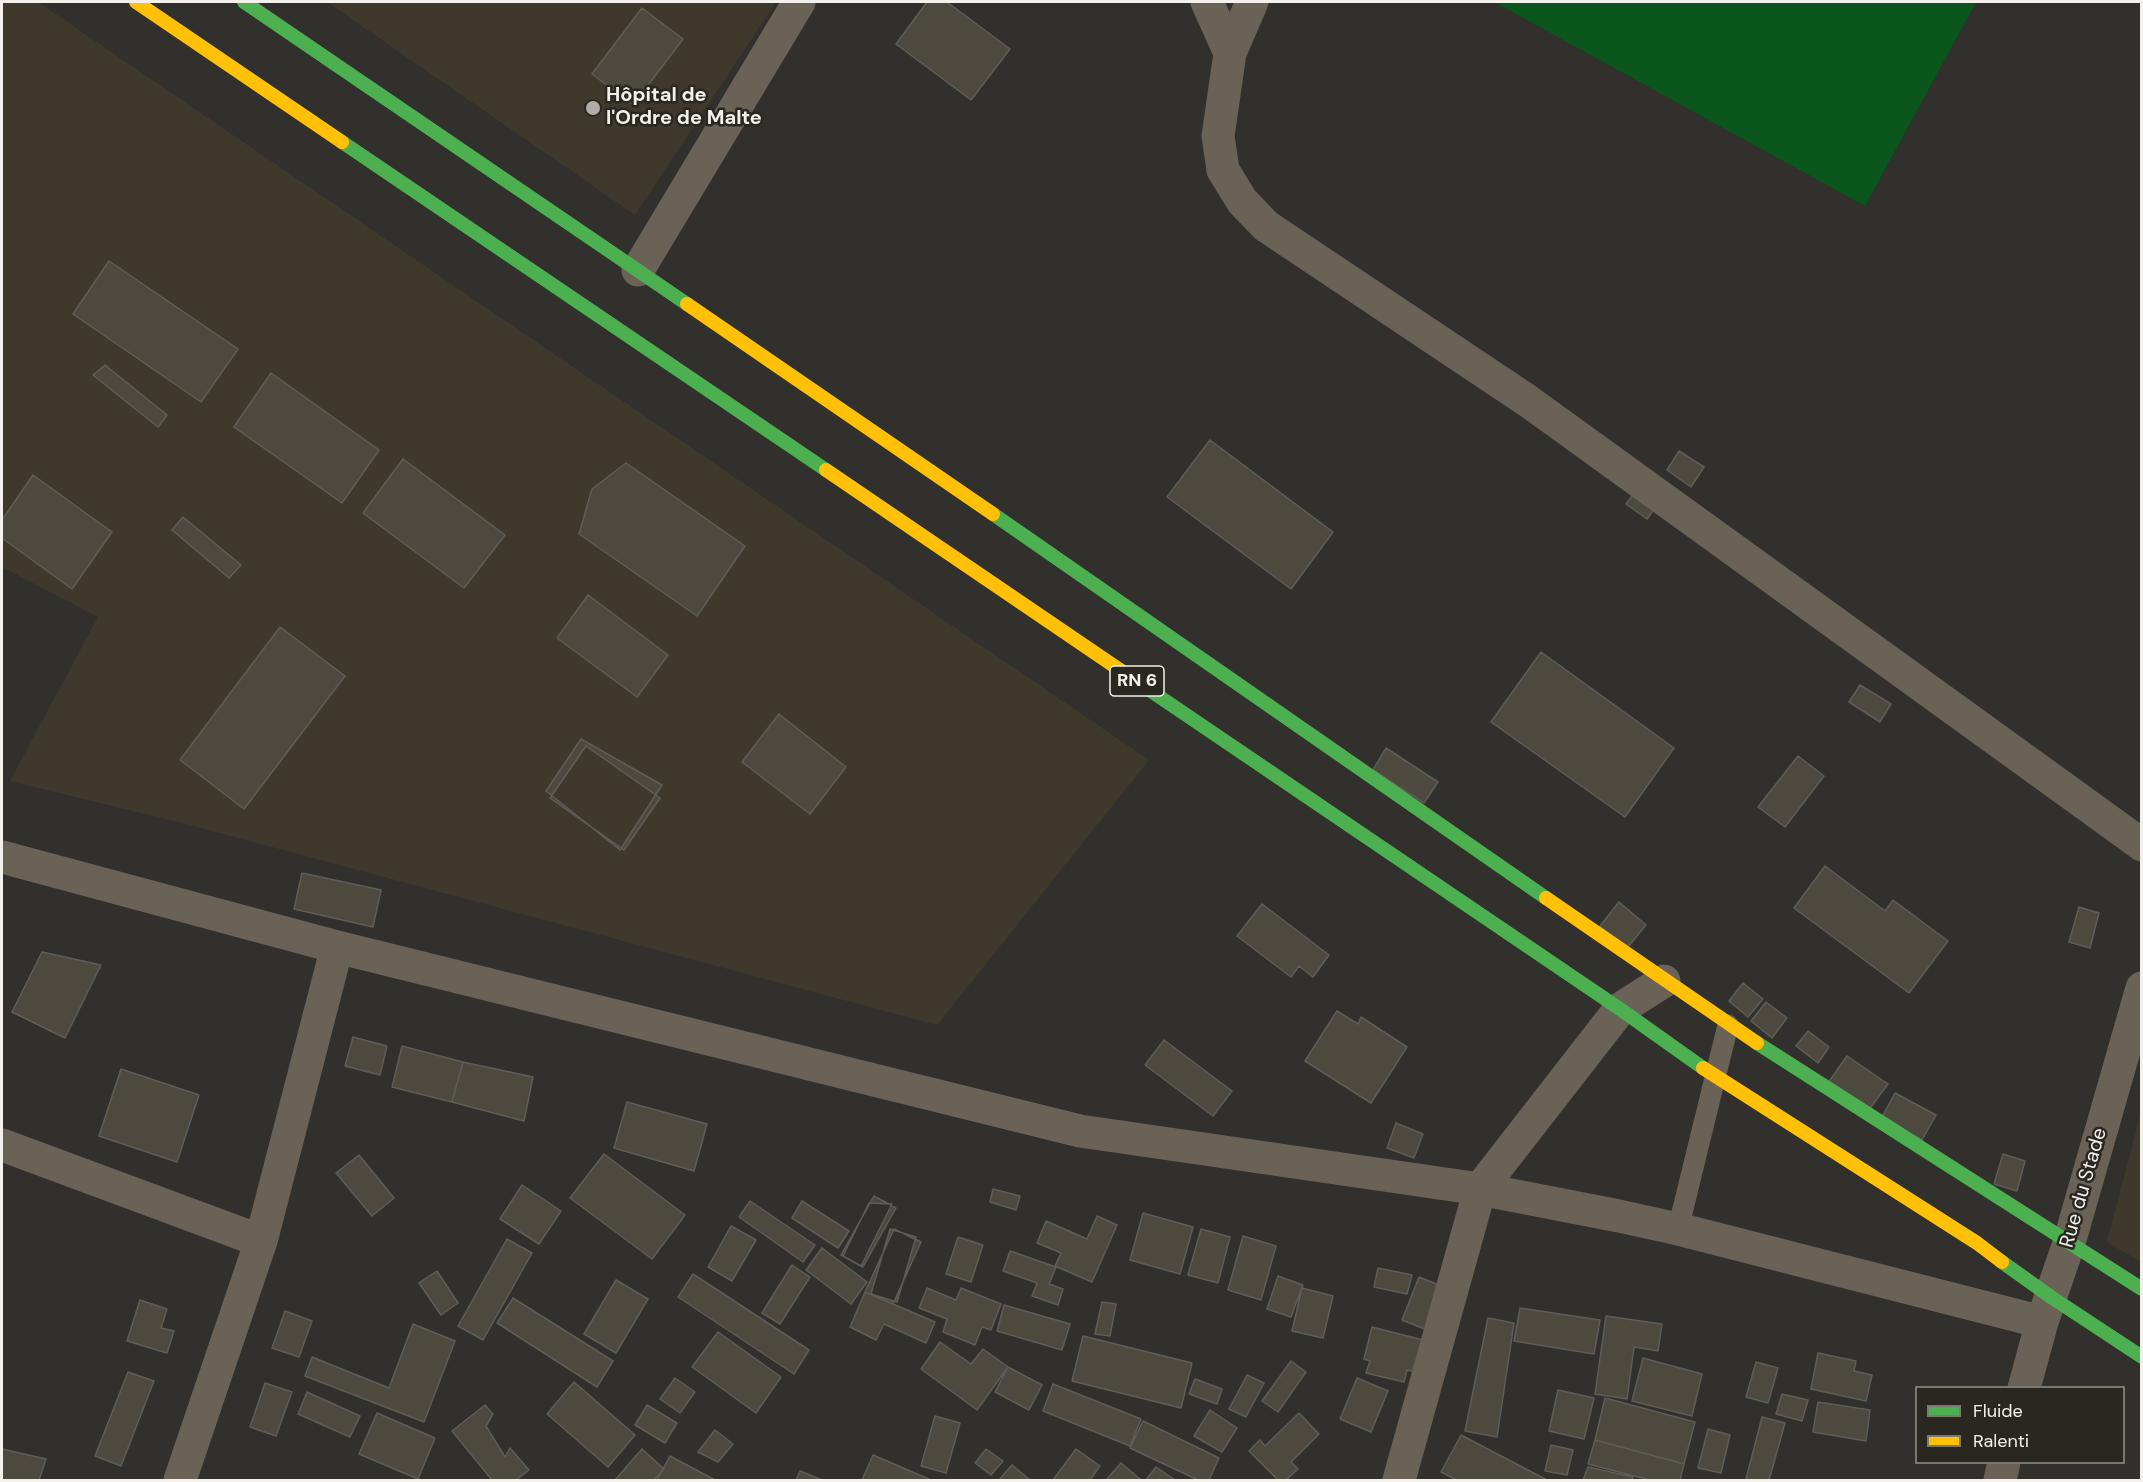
<!DOCTYPE html>
<meta charset="utf-8">
<style>
body{margin:0}
#map{position:relative;width:2143px;height:1482px;overflow:hidden;background:#32302c;font-family:"DM Sans",sans-serif}
canvas{display:block}
.frame{position:absolute;inset:0;border:3px solid #f4f1ed;pointer-events:none}
.legend{position:absolute;left:1915px;top:1386px;width:210px;height:78px;box-sizing:border-box;background:#2a2720;border:2px solid #7b7872;margin:0;padding:8px 10px;list-style:none;font-size:18px;color:#f4f1ed}
.legend li{display:flex;align-items:center;gap:12px;height:30px}
.legend b{width:30px;border:2px solid #7b7872}
</style>
<div id="map">
<canvas width="2143" height="1482"></canvas>
<div class="frame"></div>
<ul class="legend">
<li><b style="height:8px;background:#4caf50"></b>Fluide</li>
<li><b style="height:8px;background:#ffc107"></b>Ralenti</li>
</ul>
</div>
<script>
const ctx = document.querySelector('canvas').getContext('2d');
ctx.lineJoin = 'round';
function paint(path, color) {
  ctx.fillStyle = color;
  ctx.fill(path, 'evenodd');
}
function poly(rows) {
  const path = new Path2D();
  for (const r of rows) {
    path.moveTo(r[0], r[1]);
    for (let i = 2; i < r.length; i += 2) path.lineTo(r[i], r[i + 1]);
  }
  return path;
}
function strokePath(path, color, width, dash) {
  ctx.strokeStyle = color;
  ctx.lineWidth = width;
  ctx.lineCap = dash ? 'butt' : 'round';
  ctx.setLineDash(dash || []);
  ctx.stroke(path);
}
function label(font, color, halo, rows, align = 'center') {
  ctx.font = font + ' "DM Sans",sans-serif';
  ctx.lineWidth = 5;
  ctx.setLineDash([]);
  ctx.textBaseline = 'middle';
  ctx.strokeStyle = halo;
  ctx.fillStyle = color;
  for (const [text, x, y, turn = 0] of rows) {
    ctx.save();
    ctx.translate(x, y);
    ctx.rotate((+turn || 0) * Math.PI / 180);
    ctx.textAlign = isNaN(turn) ? turn : align;
    if (halo) ctx.strokeText(text, 0, 0);
    ctx.fillText(text, 0, 0);
    ctx.restore();
  }
}
paint(poly([
 [2,2,38,2,1149,760,937,1025,186,824,10,781,98,617,2,567],
 [327,2,776,2,635,215],
 [2141,1112,2141,1262,2107,1242]
]), '#3f392d');
paint(poly([
 [1500,2,1976,2,1865,206,1498,4]
]), '#0a561d');
const building = poly([
 [927,2,947,2,1010,49,971,100,896,44,927,2],
 [642,8,683,39,633,105,592,74,642,8],
 [109,261,238,349,201,402,73,314,109,261],
 [105,365,167,415,158,427,93,375,105,365],
 [271,373,379,450,342,503,234,427,271,373],
 [1210,440,1333,532,1291,589,1167,497,1210,440],
 [1679,451,1704,467,1691,487,1667,470,1679,451],
 [403,459,505,535,464,588,363,513,403,459],
 [626,463,745,546,697,616,579,534,592,489,626,463],
 [33,475,112,532,72,589,2,538,2,520,33,475],
 [1635,492,1656,506,1647,519,1626,504,1635,492],
 [183,517,241,565,229,578,172,530,183,517],
 [588,595,668,655,637,697,557,638,588,595],
 [280,627,345,676,244,809,180,760,280,627],
 [1541,652,1674,748,1625,817,1491,722,1541,652],
 [1860,685,1891,704,1880,722,1849,702,1860,685],
 [779,714,846,767,810,814,742,762,779,714],
 [581,739,662,785,620,850,546,791,581,739],
 [586,746,660,798,624,850,550,798,586,746],
 [1386,748,1438,782,1424,803,1373,770,1386,748],
 [1798,756,1824,776,1785,827,1758,807,1798,756],
 [1825,866,1885,911,1893,900,1948,941,1909,993,1794,908,1825,866],
 [302,873,381,890,373,927,294,909,302,873],
 [1619,902,1646,925,1627,948,1600,926,1619,902],
 [1262,904,1329,955,1313,977,1299,966,1291,977,1237,936,1262,904],
 [2079,907,2099,913,2090,948,2069,942,2079,907],
 [42,952,101,965,65,1038,12,1012,42,952],
 [1743,983,1763,999,1748,1017,1729,1001,1743,983],
 [1766,1002,1787,1018,1772,1038,1751,1021,1766,1002],
 [1337,1011,1358,1024,1361,1017,1407,1047,1371,1103,1305,1061,1337,1011],
 [1808,1031,1829,1047,1818,1063,1796,1046,1808,1031],
 [353,1037,387,1046,380,1075,345,1066,353,1037],
 [1164,1040,1232,1091,1213,1116,1145,1065,1164,1040],
 [402,1046,463,1062,452,1102,392,1087,402,1046],
 [1847,1056,1888,1084,1868,1111,1828,1083,1847,1056],
 [463,1062,533,1077,524,1121,452,1102,463,1062],
 [121,1069,199,1095,177,1162,99,1136,121,1069],
 [1895,1093,1936,1115,1922,1140,1882,1117,1895,1093],
 [627,1102,707,1124,694,1171,614,1148,627,1102],
 [1396,1123,1423,1134,1414,1158,1387,1148,1396,1123],
 [604,1154,685,1215,652,1259,570,1198,604,1154],
 [2003,1154,2025,1161,2017,1191,1994,1184,2003,1154],
 [359,1155,394,1198,372,1216,336,1173,359,1155],
 [522,1185,561,1211,539,1244,500,1219,522,1185],
 [993,1189,1020,1196,1016,1210,990,1202,993,1189],
 [874,1196,896,1208,863,1267,841,1255,874,1196],
 [750,1201,815,1245,803,1262,739,1217,750,1201],
 [802,1201,849,1231,838,1248,792,1218,802,1201],
 [869,1203,892,1204,861,1266,843,1256,869,1203],
 [1143,1213,1193,1227,1180,1274,1130,1260,1143,1213],
 [1097,1216,1117,1225,1092,1282,1055,1266,1061,1253,1037,1243,1046,1221,1087,1239,1097,1216],
 [731,1226,756,1240,732,1281,708,1267,731,1226],
 [890,1229,916,1237,897,1302,871,1294,890,1229],
 [894,1229,921,1242,893,1304,865,1292,894,1229],
 [1201,1229,1230,1237,1218,1283,1188,1275,1201,1229],
 [1243,1236,1276,1246,1261,1300,1228,1290,1243,1236],
 [958,1237,983,1245,971,1282,946,1274,958,1237],
 [507,1239,532,1253,483,1340,458,1326,507,1239],
 [822,1248,867,1282,851,1304,806,1270,822,1248],
 [1010,1251,1056,1267,1049,1284,1063,1289,1058,1305,1032,1296,1037,1283,1003,1271,1010,1251],
 [792,1265,810,1277,780,1324,762,1313,792,1265],
 [1378,1268,1412,1275,1407,1294,1374,1287,1378,1268],
 [437,1271,458,1303,441,1315,419,1283,437,1271],
 [693,1274,809,1350,794,1374,678,1297,693,1274],
 [1278,1276,1303,1285,1291,1317,1267,1309,1278,1276],
 [1419,1277,1449,1289,1432,1332,1402,1320,1419,1277],
 [616,1280,648,1299,616,1353,584,1334,616,1280],
 [927,1288,956,1300,961,1288,1001,1304,991,1330,982,1327,975,1345,943,1332,947,1319,919,1308,927,1288],
 [1302,1288,1333,1296,1323,1338,1292,1331,1302,1288],
 [865,1292,935,1322,926,1343,884,1324,876,1340,850,1327,865,1292],
 [513,1298,613,1361,597,1387,497,1323,513,1298],
 [140,1300,167,1309,161,1328,174,1331,167,1353,127,1341,140,1300],
 [1102,1302,1116,1304,1110,1336,1095,1334,1102,1302],
 [1004,1305,1070,1324,1062,1350,997,1331,1004,1305],
 [1520,1308,1600,1320,1594,1354,1514,1341,1520,1308],
 [285,1311,312,1321,299,1357,272,1348,285,1311],
 [1606,1316,1662,1324,1658,1351,1634,1347,1627,1399,1595,1394,1606,1316],
 [1488,1318,1514,1323,1497,1437,1465,1431,1488,1318],
 [413,1324,455,1341,424,1422,305,1376,312,1357,389,1388,413,1324],
 [1372,1327,1431,1342,1423,1374,1407,1370,1404,1382,1366,1373,1370,1361,1364,1359,1372,1327],
 [718,1332,781,1377,756,1413,692,1367,718,1332],
 [1083,1336,1192,1363,1181,1408,1072,1381,1083,1336],
 [940,1342,971,1364,983,1349,1008,1367,977,1410,921,1369,940,1342],
 [1818,1353,1856,1361,1854,1371,1872,1375,1866,1401,1811,1389,1818,1353],
 [1643,1358,1702,1374,1692,1416,1632,1401,1643,1358],
 [1291,1361,1306,1372,1278,1412,1262,1401,1291,1361],
 [1756,1362,1778,1368,1768,1403,1746,1397,1756,1362],
 [1008,1367,1042,1385,1029,1410,995,1392,1008,1367],
 [128,1372,154,1381,121,1466,95,1456,128,1372],
 [1247,1375,1264,1383,1246,1417,1229,1409,1247,1375],
 [675,1378,695,1392,680,1413,660,1399,675,1378],
 [1357,1378,1388,1391,1371,1432,1340,1419,1357,1378],
 [1195,1379,1222,1389,1217,1404,1189,1394,1195,1379],
 [574,1382,635,1435,608,1467,547,1414,574,1382],
 [265,1383,292,1392,276,1436,250,1427,265,1383],
 [1053,1384,1141,1419,1130,1446,1043,1411,1053,1384],
 [1558,1390,1594,1398,1584,1439,1549,1431,1558,1390],
 [307,1392,360,1416,350,1437,298,1414,307,1392],
 [1782,1394,1808,1400,1802,1421,1776,1414,1782,1394],
 [1605,1398,1695,1422,1684,1464,1595,1440,1605,1398],
 [1818,1402,1870,1410,1866,1441,1813,1432,1818,1402],
 [485,1405,493,1414,486,1426,505,1457,510,1448,529,1470,516,1480,492,1480,452,1431,485,1405],
 [647,1405,677,1423,665,1443,635,1425,647,1405],
 [1210,1410,1237,1428,1222,1452,1194,1436,1210,1410],
 [377,1413,435,1438,418,1479,359,1454,377,1413],
 [1299,1413,1319,1434,1291,1462,1298,1469,1286,1480,1278,1480,1249,1451,1260,1440,1265,1446,1299,1413],
 [935,1416,960,1423,946,1473,921,1466,935,1416],
 [1762,1417,1785,1423,1769,1480,1751,1480,1746,1479,1762,1417],
 [1143,1421,1219,1458,1209,1480,1198,1480,1130,1448,1143,1421],
 [1708,1429,1730,1435,1721,1473,1698,1468,1708,1429],
 [715,1430,733,1444,718,1462,698,1452,715,1430],
 [1461,1435,1547,1480,1457,1480,1441,1472,1461,1435],
 [1595,1440,1684,1464,1680,1480,1650,1480,1588,1464,1595,1440],
 [1551,1445,1573,1450,1567,1475,1545,1471,1551,1445],
 [2,1449,46,1459,39,1480,2,1480,2,1449],
 [642,1449,664,1469,654,1480,615,1480,642,1449],
 [986,1449,1003,1461,991,1475,975,1463,986,1449],
 [1076,1449,1100,1466,1090,1480,1053,1480,1076,1449],
 [873,1455,931,1480,862,1480,873,1455],
 [670,1456,715,1480,657,1480,670,1456],
 [1121,1463,1141,1480,1106,1480,1121,1463],
 [1012,1465,1030,1480,999,1480,1012,1465],
 [1156,1467,1175,1480,1146,1480,1156,1467],
 [1588,1467,1633,1477,1632,1480,1583,1480,1588,1467],
 [800,1471,822,1480,796,1480,800,1471]
]);
paint(building, '#4e493e');
strokePath(building, '#5e5d59', 1.5);
strokePath(poly([
 [1678,1229,1728,1025]
]), '#6a6157', 21);
strokePath(poly([
 [1207,2,1230,53],
 [1252,2,1230,53,1218,136,1223,170,1242,201,1266,226,1528,401,2142,845],
 [638,270,799,2],
 [2,857,337,947,1080,1131,1480,1189,1619,1216,1678,1229,2042,1322],
 [2,1145,261,1241],
 [2024,1388,2042,1322,2069,1243,2142,988],
 [180,1480,261,1241,337,947],
 [1399,1480,1480,1189,1620,1009,1664,981],
 [2000,1480,2004,1462]
]), '#6a6157', 33);
strokePath(poly([
 [244,2,687,304],
 [342,142,826,470],
 [993,514,1546,898],
 [1120,670,1620,1009,1703,1068],
 [1757,1043,2142,1289],
 [2002,1262,2051,1297,2142,1357]
]), '#4caf50', 14);
strokePath(poly([
 [136,2,342,142],
 [687,304,993,514],
 [826,470,1120,670],
 [1546,898,1757,1043],
 [1703,1068,1977,1243,2002,1262]
]), '#ffc107', 14);
for (const [x, y, r, color] of [
 [593,108,8,"#b0ada9"]
]) {
  const dot = new Path2D();
  dot.arc(x, y, r, 0, 2 * Math.PI);
  ctx.fillStyle = color;
  ctx.fill(dot);
  strokePath(dot, '#2a2720', 2);
}
for (const [x, y, w] of [
 [1137,681,54]
]) {
  const box = new Path2D();
  box.roundRect(x - w / 2, y - 15, w, 30, 4.5);
  ctx.fillStyle = '#2a2720';
  ctx.fill(box);
  strokePath(box, '#f4f1ed', 1.5);
}
label('bold 18px', '#f4f1ed', null, [
 ["RN 6",1137,681]
]);
label('bold 20px', '#f4f1ed', '#2a2720', [
 ["Hôpital de",606,96],
 ["l'Ordre de Malte",606,119]
], 'left');
label('20px', '#f4f1ed', '#2a2720', [
 ["Rue du Stade",2084,1188,-74]
]);
</script>
